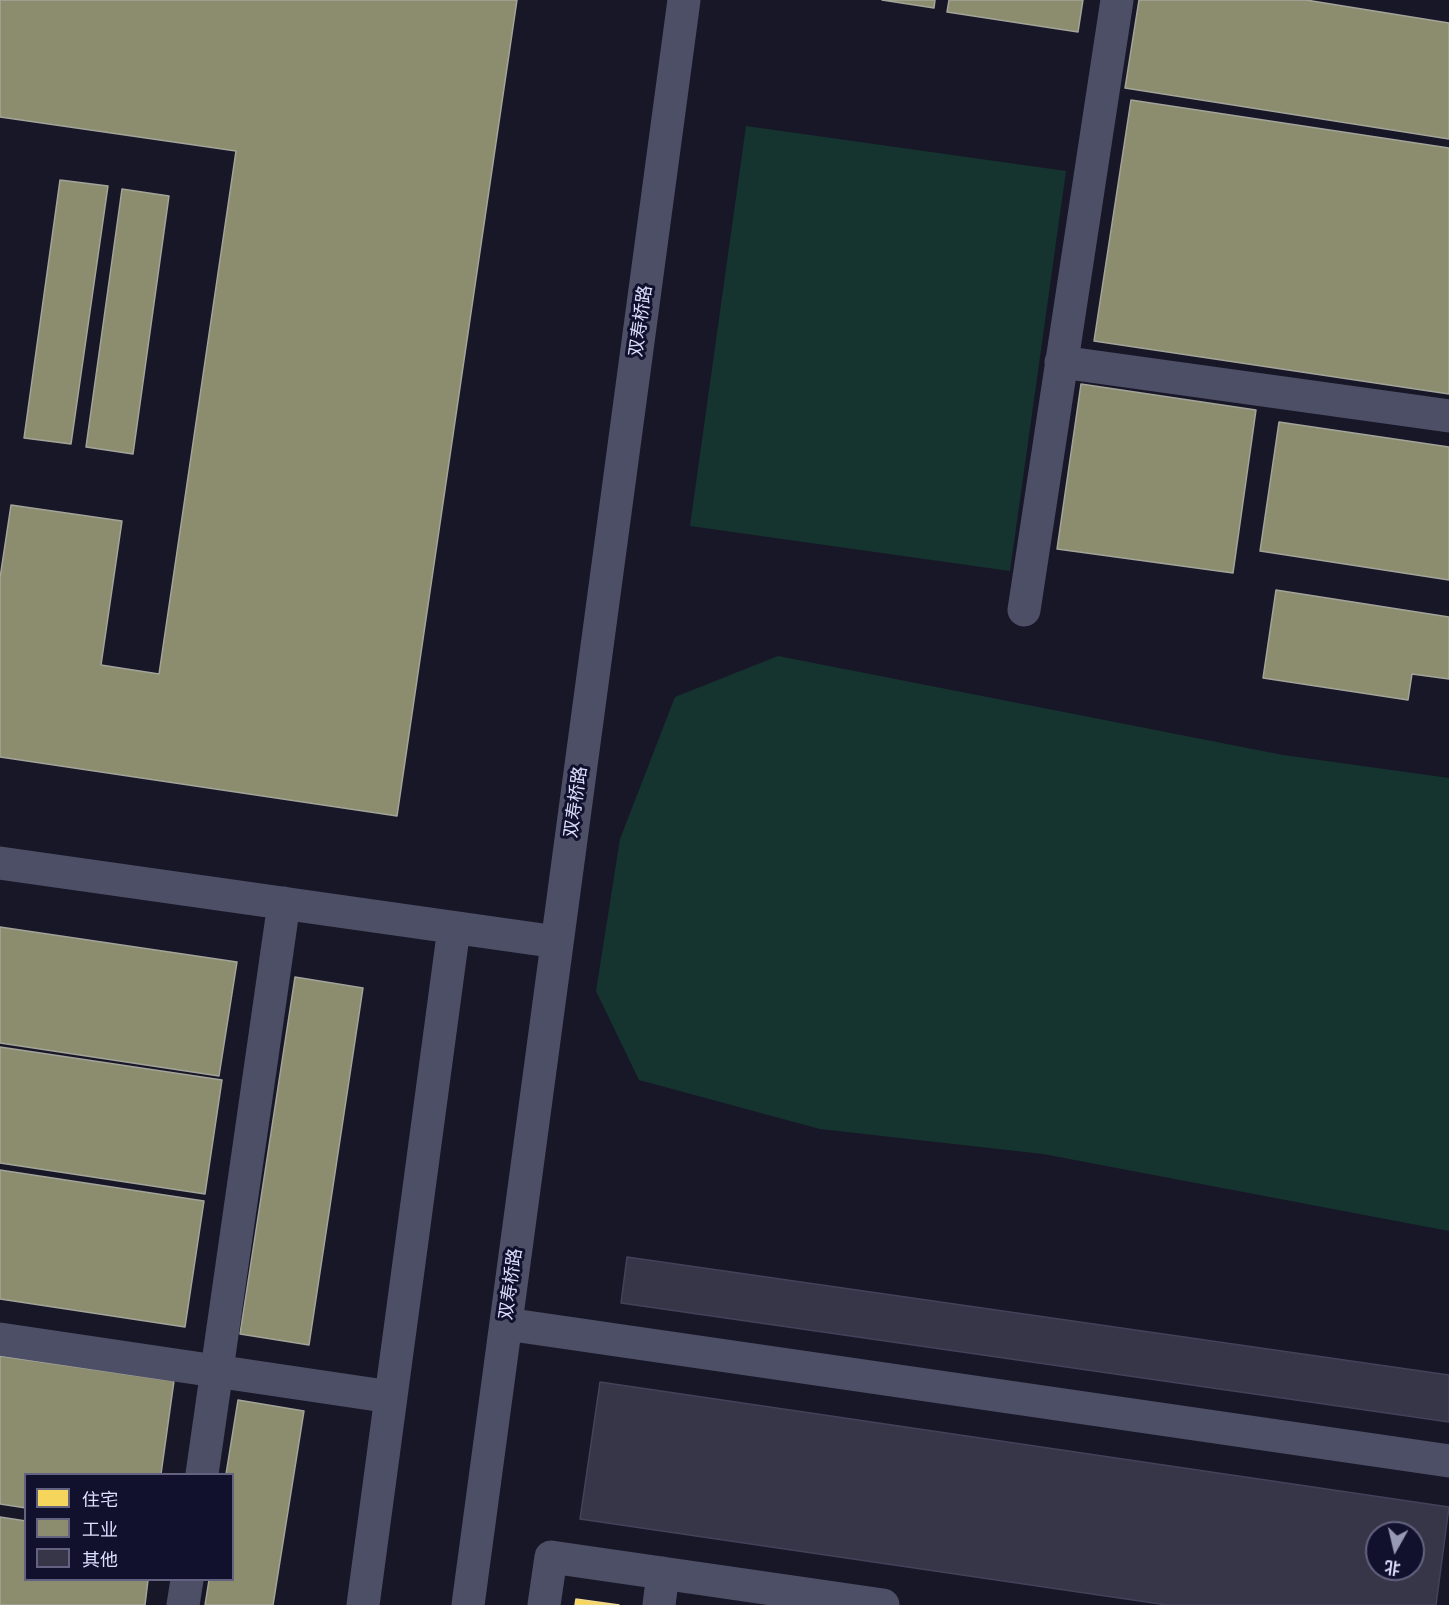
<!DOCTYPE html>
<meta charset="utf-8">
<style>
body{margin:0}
#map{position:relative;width:1449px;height:1605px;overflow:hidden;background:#181727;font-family:Raleway,"Noto Sans SC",sans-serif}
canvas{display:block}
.legend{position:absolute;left:24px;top:1473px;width:210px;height:108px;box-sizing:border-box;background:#12112d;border:2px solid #636381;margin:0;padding:8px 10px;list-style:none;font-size:18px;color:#dddfff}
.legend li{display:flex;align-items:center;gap:12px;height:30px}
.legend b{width:30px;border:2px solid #636381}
.north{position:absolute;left:1365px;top:1521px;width:60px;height:60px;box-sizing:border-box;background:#12112d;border:2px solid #636381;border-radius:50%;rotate:188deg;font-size:16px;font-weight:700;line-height:24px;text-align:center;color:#dddfff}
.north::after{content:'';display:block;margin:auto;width:21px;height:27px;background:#9899b3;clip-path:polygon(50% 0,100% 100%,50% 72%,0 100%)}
</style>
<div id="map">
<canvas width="1449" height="1605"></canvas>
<ul class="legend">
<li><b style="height:16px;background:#f6d55c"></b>住宅</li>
<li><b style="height:16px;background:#8c8c6e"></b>工业</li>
<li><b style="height:16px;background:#363648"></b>其他</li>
</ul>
<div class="north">北</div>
</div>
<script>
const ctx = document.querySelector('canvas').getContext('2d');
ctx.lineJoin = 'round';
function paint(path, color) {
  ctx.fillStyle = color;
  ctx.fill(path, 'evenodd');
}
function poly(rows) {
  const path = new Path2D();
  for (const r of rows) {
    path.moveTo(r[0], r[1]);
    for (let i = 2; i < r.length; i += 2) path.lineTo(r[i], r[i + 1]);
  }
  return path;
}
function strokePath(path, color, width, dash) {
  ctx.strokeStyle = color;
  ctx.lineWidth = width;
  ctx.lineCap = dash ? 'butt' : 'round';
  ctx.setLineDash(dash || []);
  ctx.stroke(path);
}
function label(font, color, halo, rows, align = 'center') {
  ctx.font = font + ' Raleway,"Noto Sans SC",sans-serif';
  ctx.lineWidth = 6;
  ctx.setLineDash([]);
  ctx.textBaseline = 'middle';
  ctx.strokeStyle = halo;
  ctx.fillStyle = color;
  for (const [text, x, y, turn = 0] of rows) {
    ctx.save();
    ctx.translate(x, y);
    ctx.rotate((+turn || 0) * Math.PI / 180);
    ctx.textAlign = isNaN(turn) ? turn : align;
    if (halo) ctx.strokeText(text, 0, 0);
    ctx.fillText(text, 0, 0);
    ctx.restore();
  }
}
paint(poly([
 [746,126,1066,171,1010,571,690,526],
 [778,656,1283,755,1449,778,1449,1231,1043,1154,820,1129,639,1080,596,991,620,839,675,697]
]), '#153430');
const homes = poly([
 [576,1599,619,1605,575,1605,576,1599]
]);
paint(homes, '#f6d55c');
strokePath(homes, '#eed88d', 1.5);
const industry = poly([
 [0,0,517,0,397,816,0,757,0,578,11,505,122,521,101,665,159,674,236,151,0,117,0,0],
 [882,0,935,0,934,8,882,0],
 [949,0,1083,0,1078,32,947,12,949,0],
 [1139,0,1306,0,1449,23,1449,139,1125,88,1139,0],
 [1131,100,1449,148,1449,394,1094,341,1131,100],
 [60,180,108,186,71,444,24,438,60,180],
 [122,189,169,196,133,454,86,447,122,189],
 [1081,384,1256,410,1233,573,1057,549,1081,384],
 [1279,422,1449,447,1449,580,1260,551,1279,422],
 [1276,590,1449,617,1449,679,1412,674,1408,700,1263,678,1276,590],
 [0,927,237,962,219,1076,0,1043,0,927],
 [295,977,363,988,309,1345,240,1334,295,977],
 [0,1047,222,1080,205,1194,0,1163,0,1047],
 [0,1170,204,1201,185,1327,0,1299,0,1170],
 [0,1356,174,1381,161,1474,26,1474,26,1508,0,1504,0,1356],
 [238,1400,304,1411,273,1605,205,1605,209,1580,232,1580,232,1474,226,1474,238,1400],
 [0,1517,26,1521,26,1580,148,1580,145,1605,0,1605,0,1517]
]);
paint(industry, '#8c8c6e');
strokePath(industry, '#a4a59a', 1.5);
const building = poly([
 [627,1257,1449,1375,1449,1422,621,1303,627,1257],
 [600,1382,1449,1507,1436,1605,1167,1605,580,1519,600,1382],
 [1377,1533,1413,1533,1413,1569,1377,1569,1377,1533]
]);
paint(building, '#363648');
strokePath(building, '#43425a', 1.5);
strokePath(poly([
 [1061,362,1449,416],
 [1024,610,1117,0],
 [0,863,557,942],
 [506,1324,1449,1461],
 [0,1339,391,1397],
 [202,1474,284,903],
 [183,1605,187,1580],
 [363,1605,454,928],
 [468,1605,684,0],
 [544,1605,551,1557,883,1605],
 [659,1605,663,1573]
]), '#4d4f67', 33);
label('18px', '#dddfff', '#12112d', [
 ["双寿桥路",641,321,-82],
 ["双寿桥路",576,802,-82],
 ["双寿桥路",511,1284,-82]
]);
</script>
